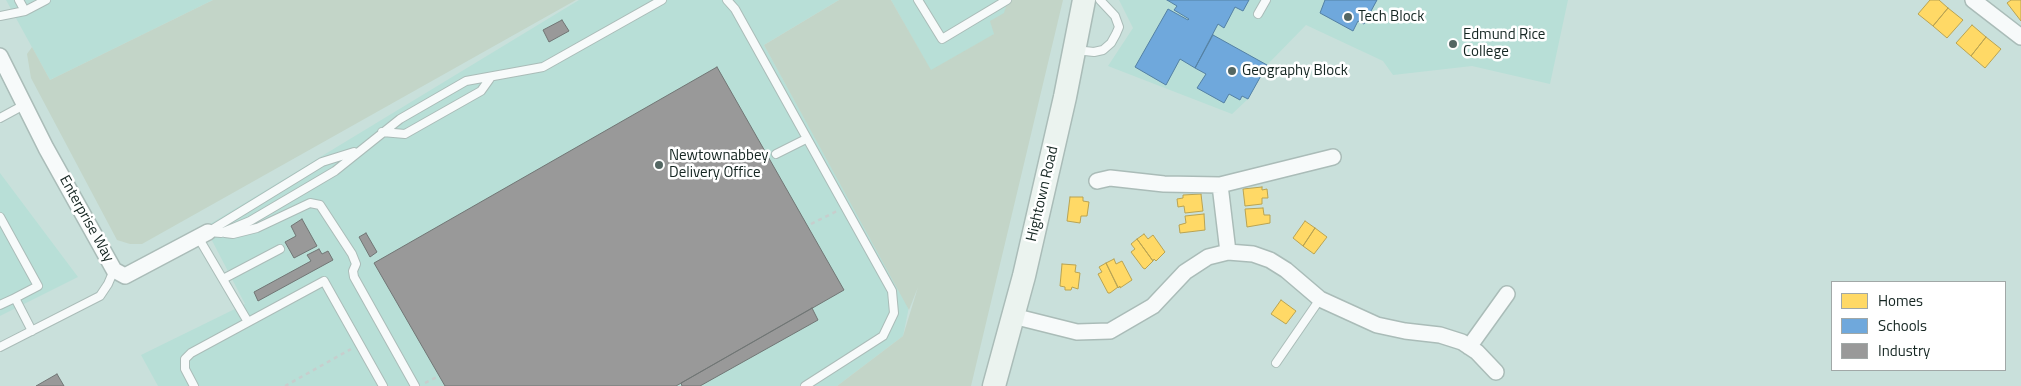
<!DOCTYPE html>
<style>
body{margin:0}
#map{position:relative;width:2021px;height:386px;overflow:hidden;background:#c9e0db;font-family:"Titillium Web",sans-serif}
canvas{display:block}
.legend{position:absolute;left:1831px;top:281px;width:175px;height:90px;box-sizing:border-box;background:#fff;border:1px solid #a1a8a7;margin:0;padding:6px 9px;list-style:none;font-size:15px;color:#152622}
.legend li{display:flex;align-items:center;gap:10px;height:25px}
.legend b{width:25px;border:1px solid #a1a8a7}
</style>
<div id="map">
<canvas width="2021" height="386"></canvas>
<ul class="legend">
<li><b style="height:14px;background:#ffd966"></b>Homes</li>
<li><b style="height:14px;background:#6fa8dc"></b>Schools</li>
<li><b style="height:14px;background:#999"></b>Industry</li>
</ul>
</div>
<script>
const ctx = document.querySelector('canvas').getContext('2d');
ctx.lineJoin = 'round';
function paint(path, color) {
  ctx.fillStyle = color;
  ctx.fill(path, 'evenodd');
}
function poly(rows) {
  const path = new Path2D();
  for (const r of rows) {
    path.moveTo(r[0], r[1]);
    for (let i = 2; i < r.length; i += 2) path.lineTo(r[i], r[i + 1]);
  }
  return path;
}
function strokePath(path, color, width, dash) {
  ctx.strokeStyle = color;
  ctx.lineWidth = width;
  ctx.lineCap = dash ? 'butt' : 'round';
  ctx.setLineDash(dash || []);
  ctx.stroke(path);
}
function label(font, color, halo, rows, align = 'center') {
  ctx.font = font + ' "Titillium Web",sans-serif';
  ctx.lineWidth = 5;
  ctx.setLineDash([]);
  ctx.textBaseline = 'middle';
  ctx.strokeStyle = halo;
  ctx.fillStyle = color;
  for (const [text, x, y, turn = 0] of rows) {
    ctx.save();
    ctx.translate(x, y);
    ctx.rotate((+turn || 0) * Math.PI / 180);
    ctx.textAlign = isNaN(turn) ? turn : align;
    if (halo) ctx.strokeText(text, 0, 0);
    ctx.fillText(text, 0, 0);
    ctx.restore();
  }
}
paint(poly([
 [6,0,213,0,50,80],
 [579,0,839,0,764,45,909,307,903,336,837,386,158,386,141,355,245,304,205,227],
 [891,0,1017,0,995,34,931,71],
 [1119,0,1568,0,1550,84,1472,66,1393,75,1383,61,1306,25,1267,65,1248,99,1232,114,1108,66,1133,28],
 [0,173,78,277,0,316]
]), '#b8dfd7');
paint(poly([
 [213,0,576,0,142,244,130,244,117,240,31,78,27,54,32,47,50,80],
 [839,0,891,0,931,70,994,34,990,21,1004,13,1008,0,1063,0,971,386,837,386,903,336,918,287,909,310,764,45]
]), '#c3d5c8');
const homes = poly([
 [1930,0,1939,0,1948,8,1933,26,1918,14,1930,0],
 [2011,0,2021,0,2021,21,2007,3,2011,0],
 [1948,8,1963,20,1947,38,1933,26,1948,8],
 [1972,25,1986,37,1971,56,1956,43,1972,25],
 [1986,37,2001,49,1985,68,1971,56,1986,37],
 [1262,187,1262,190,1267,189,1268,198,1262,198,1262,204,1245,206,1243,189,1262,187],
 [1201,194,1203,211,1185,213,1184,206,1178,207,1177,199,1183,198,1183,195,1201,194],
 [1070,197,1083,197,1083,201,1089,202,1087,216,1081,216,1080,223,1067,221,1070,197],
 [1263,208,1264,215,1270,215,1270,223,1247,227,1245,209,1263,208],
 [1204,214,1205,230,1180,233,1179,225,1186,223,1185,216,1204,214],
 [1305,221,1315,228,1303,246,1293,238,1305,221],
 [1315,228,1327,237,1314,254,1303,246,1315,228],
 [1144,234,1148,239,1153,235,1165,252,1156,261,1154,259,1153,261,1137,239,1144,234],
 [1137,239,1153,261,1145,269,1143,268,1131,252,1135,249,1131,244,1137,239],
 [1114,259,1116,264,1122,261,1132,280,1120,288,1120,286,1118,288,1106,263,1114,259],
 [1106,263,1118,287,1110,293,1108,293,1098,274,1102,272,1099,267,1106,263],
 [1062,264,1076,265,1075,272,1080,273,1078,289,1072,287,1071,290,1065,290,1065,287,1060,286,1062,264],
 [1281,300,1296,311,1286,324,1271,314,1281,300]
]);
paint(homes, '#ffd966');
strokePath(homes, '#b9a352', 1);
const schools = poly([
 [1167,0,1249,0,1243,11,1235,7,1224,28,1218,24,1195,68,1180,59,1166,85,1135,67,1168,9,1188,20,1189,19,1174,10,1177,6,1167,0],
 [1325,0,1377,0,1364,24,1358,21,1353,31,1320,13,1325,0],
 [1213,35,1267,65,1248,99,1242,96,1240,100,1229,94,1224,103,1197,88,1206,74,1195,68,1213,35]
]);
paint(schools, '#6fa8dc');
strokePath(schools, '#5481a4', 1);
const industry = poly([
 [562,20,569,31,549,42,543,30,562,20],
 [717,67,844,290,676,386,445,386,374,263,717,67],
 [302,219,317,246,294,258,285,242,296,236,291,226,302,219],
 [366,233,377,252,370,257,359,237,366,233],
 [319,249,322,254,328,251,333,260,258,301,254,292,311,261,307,255,319,249],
 [812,308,818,320,700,386,682,386,681,383,812,308],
 [57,374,64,386,36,386,57,374]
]);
paint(industry, '#999');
strokePath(industry, '#717675', 1);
const service = poly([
 [19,0,25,11],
 [727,0,735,9,892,291,894,313,883,336,805,386],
 [918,0,942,39,1007,0],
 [1258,14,1266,0],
 [0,16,25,11,46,0],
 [1075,50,1094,52,1103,50,1111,43,1116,34,1119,27,1115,16,1100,0],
 [0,118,24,105],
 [382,132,405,134,481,91,491,77],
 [776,154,806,139],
 [0,217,38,286,15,298,32,331],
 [208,232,221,233,250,221,335,171,400,119,466,81,543,67,662,0],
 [208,232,322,162,354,152],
 [225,233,233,234,257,228,310,203,320,205,352,254,356,264,353,271,354,277,415,386],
 [198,237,248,322],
 [223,279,280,249],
 [0,305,15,298],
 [0,347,100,296,108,284,114,270],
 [1276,363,1320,299],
 [194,386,185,369,185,359,191,353,324,281,383,386]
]);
const minor = poly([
 [1973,0,2021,37],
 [0,56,46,148,114,270,125,276,208,232],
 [1097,181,1110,178,1164,184,1220,185,1333,157],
 [1220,185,1228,252],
 [1013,316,1077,332,1110,331,1153,306,1185,272,1208,257,1228,252,1253,254,1270,260,1286,270,1320,299,1377,325,1405,331,1440,335,1462,342,1477,352,1496,372],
 [1469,347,1507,294]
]);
const secondary = poly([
 [994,386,1024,276,1065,97,1084,0]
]);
strokePath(service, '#aabcb8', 10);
strokePath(minor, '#aabcb8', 18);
strokePath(secondary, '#aabcb8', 25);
strokePath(poly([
 [811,224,837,211],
 [425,383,439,376],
 [285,386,351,349]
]), '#c7cecd', 2.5, [4, 4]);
strokePath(service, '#f7fafa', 8);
strokePath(minor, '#f7fafa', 15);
strokePath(secondary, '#ebf3ef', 22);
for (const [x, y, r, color] of [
 [1348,17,5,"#546763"],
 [1453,44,5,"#546763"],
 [1232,71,5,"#546763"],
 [659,165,5,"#546763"]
]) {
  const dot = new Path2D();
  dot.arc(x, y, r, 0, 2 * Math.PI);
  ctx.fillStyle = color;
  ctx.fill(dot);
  strokePath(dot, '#fff', 2);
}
label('15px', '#152622', '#fff', [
 ["Tech Block",1358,17],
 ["Edmund Rice",1463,35],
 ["College",1463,52],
 ["Geography Block",1242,71],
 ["Newtownabbey",669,156],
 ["Delivery Office",669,173]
], 'left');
label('15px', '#152622', '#fff', [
 ["Hightown Road",1043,194,-77],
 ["Enterprise Way",86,219,61]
]);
</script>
